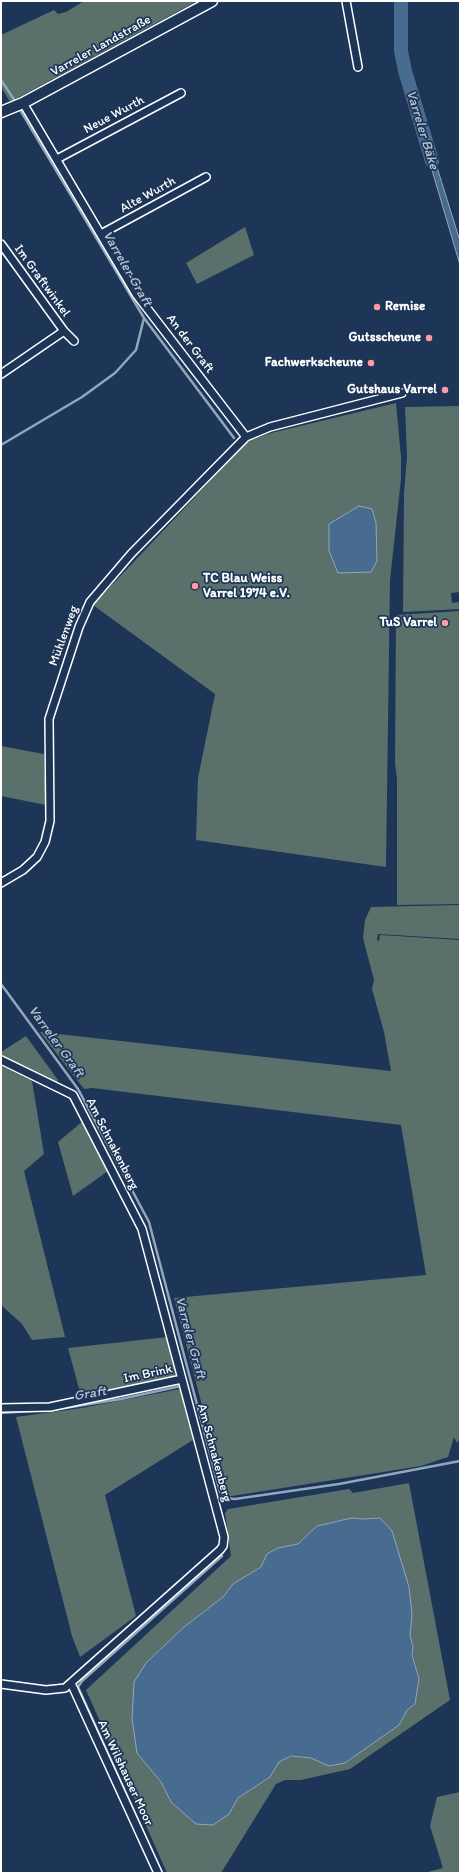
<!DOCTYPE html>
<meta charset="utf-8">
<style>
body{margin:0}
#map{position:relative;width:461px;height:1874px;overflow:hidden;background:#1d3557;font-family:Itim,sans-serif}
canvas{display:block}
.frame{position:absolute;inset:0;border:2px solid #fff;pointer-events:none}
</style>
<div id="map">
<canvas width="461" height="1874"></canvas>
<div class="frame"></div>
</div>
<script>
const ctx = document.querySelector('canvas').getContext('2d');
ctx.lineJoin = 'round';
function paint(path, color) {
  ctx.fillStyle = color;
  ctx.fill(path, 'evenodd');
}
function poly(rows) {
  const path = new Path2D();
  for (const r of rows) {
    path.moveTo(r[0], r[1]);
    for (let i = 2; i < r.length; i += 2) path.lineTo(r[i], r[i + 1]);
  }
  return path;
}
function strokePath(path, color, width, dash) {
  ctx.strokeStyle = color;
  ctx.lineWidth = width;
  ctx.lineCap = dash ? 'butt' : 'round';
  ctx.setLineDash(dash || []);
  ctx.stroke(path);
}
function label(font, color, halo, rows, align = 'center') {
  ctx.font = font + ' Itim,sans-serif';
  ctx.lineWidth = 3.5;
  ctx.setLineDash([]);
  ctx.textBaseline = 'middle';
  ctx.strokeStyle = halo;
  ctx.fillStyle = color;
  for (const [text, x, y, turn = 0] of rows) {
    ctx.save();
    ctx.translate(x, y);
    ctx.rotate((+turn || 0) * Math.PI / 180);
    ctx.textAlign = isNaN(turn) ? turn : align;
    if (halo) ctx.strokeText(text, 0, 0);
    ctx.fillText(text, 0, 0);
    ctx.restore();
  }
}
paint(poly([
 [84,1,197,1,10,102,1,87,1,35,54,10,58,14,66,12],
 [245,227,254,255,197,284,186,263],
 [396,403,401,457,401,479,390,580,386,867,196,840,198,778,215,694,93,605,248,441,271,433],
 [460,406,460,592,451,593,452,603,460,602,460,609,403,612,404,493,407,457,405,407],
 [460,611,460,904,397,905,397,779,395,762,396,615],
 [1,746,44,754,46,805,1,796],
 [460,905,460,939,378,934,377,940,379,941,380,935,460,940,460,1439,457,1443,454,1437,448,1457,421,1466,226,1497,174,1298,426,1275,401,1125,92,1088,84,1089,40,1032,391,1071,384,1032,372,989,374,980,363,938,365,920,371,907],
 [26,1036,58,1080,56,1084,1,1056,1,1052],
 [1,1066,32,1081,44,1154,24,1171,65,1337,32,1340,22,1324,1,1305],
 [83,1121,108,1171,73,1196,58,1142],
 [168,1337,177,1369,173,1377,81,1396,68,1348],
 [180,1389,193,1440,105,1495,136,1616,80,1657,72,1636,16,1417,82,1408],
 [409,1483,450,1700,350,1769,301,1780,285,1780,276,1784,221,1873,167,1873,86,1690,231,1556,225,1513,228,1509,349,1489,353,1493],
 [352,1518,363,1519,380,1518,409,1587,412,1614,410,1636,413,1646,412,1655,419,1679,415,1704,407,1710,399,1725,345,1763,329,1766,311,1758,291,1756,279,1762,270,1777,238,1798,229,1814,171,1802,161,1782,137,1753,146,1663,184,1627,223,1597,233,1584,261,1567,267,1554,278,1548,298,1544,317,1526],
 [460,1792,460,1873,424,1873,443,1868,430,1826,437,1797]
]), '#5a706b');
const water = poly([
 [427,144,431,148,460,241,460,265,426,150,427,144],
 [359,506,372,509,376,523,377,561,371,572,338,573,329,551,329,524,359,506],
 [352,1518,363,1519,380,1518,392,1531,409,1587,412,1614,410,1636,413,1646,412,1655,419,1679,415,1704,407,1710,399,1725,345,1763,329,1766,311,1758,291,1756,279,1762,270,1777,238,1798,229,1814,213,1825,196,1824,171,1802,161,1782,137,1753,132,1719,134,1682,146,1663,184,1627,223,1597,233,1584,261,1567,267,1554,278,1548,298,1544,317,1526,352,1518]
]);
paint(water, '#476c8f');
strokePath(water, '#91a7bc', 1);
strokePath(poly([
 [1,80,17,104],
 [144,318,234,438],
 [1,445,82,397,115,373,136,350,144,318,19,108],
 [1,984,78,1089,149,1222,220,1492,224,1498,235,1499,339,1484,460,1461],
 [53,1410,121,1399,181,1386],
 [1,1413,46,1410],
 [162,1873,78,1687,82,1681,222,1556]
]), '#91a7bc', 2.5);
strokePath(poly([
 [401,1,401,51,405,71,432,161]
]), '#476c8f', 14);
const minor = poly([
 [346,1,358,67],
 [23,103,136,294,246,437],
 [57,159,181,93],
 [101,234,206,177],
 [1,244,64,331,1,374],
 [64,331,74,341],
 [1,883,23,870,37,857,45,842,50,821,49,719,79,627,90,602,131,554,246,437,270,427,402,393],
 [1,1060,73,1095,142,1229,224,1537,223,1546,220,1550,65,1688,46,1690,1,1684],
 [1,1408,50,1407,182,1379],
 [71,1683,158,1873]
]);
const secondary = poly([
 [1,112,23,103,212,1]
]);
strokePath(minor, '#fff', 10);
strokePath(secondary, '#fff', 13);
strokePath(minor, '#1d3557', 7);
strokePath(secondary, '#1d3557', 10);
for (const [x, y, r, color] of [
 [377,307,4,"#ff9aa2"],
 [429,338,4,"#ff9aa2"],
 [371,363,4,"#ff9aa2"],
 [445,390,4,"#ff9aa2"],
 [195,586,4,"#ff9aa2"],
 [445,623,4,"#ff9aa2"]
]) {
  const dot = new Path2D();
  dot.arc(x, y, r, 0, 2 * Math.PI);
  ctx.fillStyle = color;
  ctx.fill(dot);
  strokePath(dot, '#1d3557', 1.5);
}
label('13px', '#fff', '#1d3557', [
 ["Varreler Landstraße",101,46,-29],
 ["Neue Wurth",114,115,-28],
 ["Alte Wurth",148,195,-29],
 ["Im Graftwinkel",42,281,54],
 ["An der Graft",190,344,53],
 ["Mühlenweg",64,636,-70],
 ["Am Schnakenberg",112,1144,63],
 ["Im Brink",148,1374,-12],
 ["Am Schnakenberg",214,1453,75],
 ["Am Wilshauser Moor",125,1773,65]
]);
label('bold 13px', '#fff', '#1d3557', [
 ["Remise",385,307,"left"],
 ["Gutsscheune",421,338],
 ["Fachwerkscheune",363,363],
 ["Gutshaus Varrel",437,390],
 ["TC Blau Weiss",203,579,"left"],
 ["Varrel 1974 e.V.",203,594,"left"],
 ["TuS Varrel",437,623]
], 'right');
label('italic 14px', '#b5c4d2', '#1d3557', [
 ["Varreler Bäke",422,130,73],
 ["Varreler Graft",127,269,60],
 ["Varreler Graft",56,1042,54],
 ["Varreler Graft",190,1338,75],
 ["Graft",90,1394,-10]
]);
</script>
